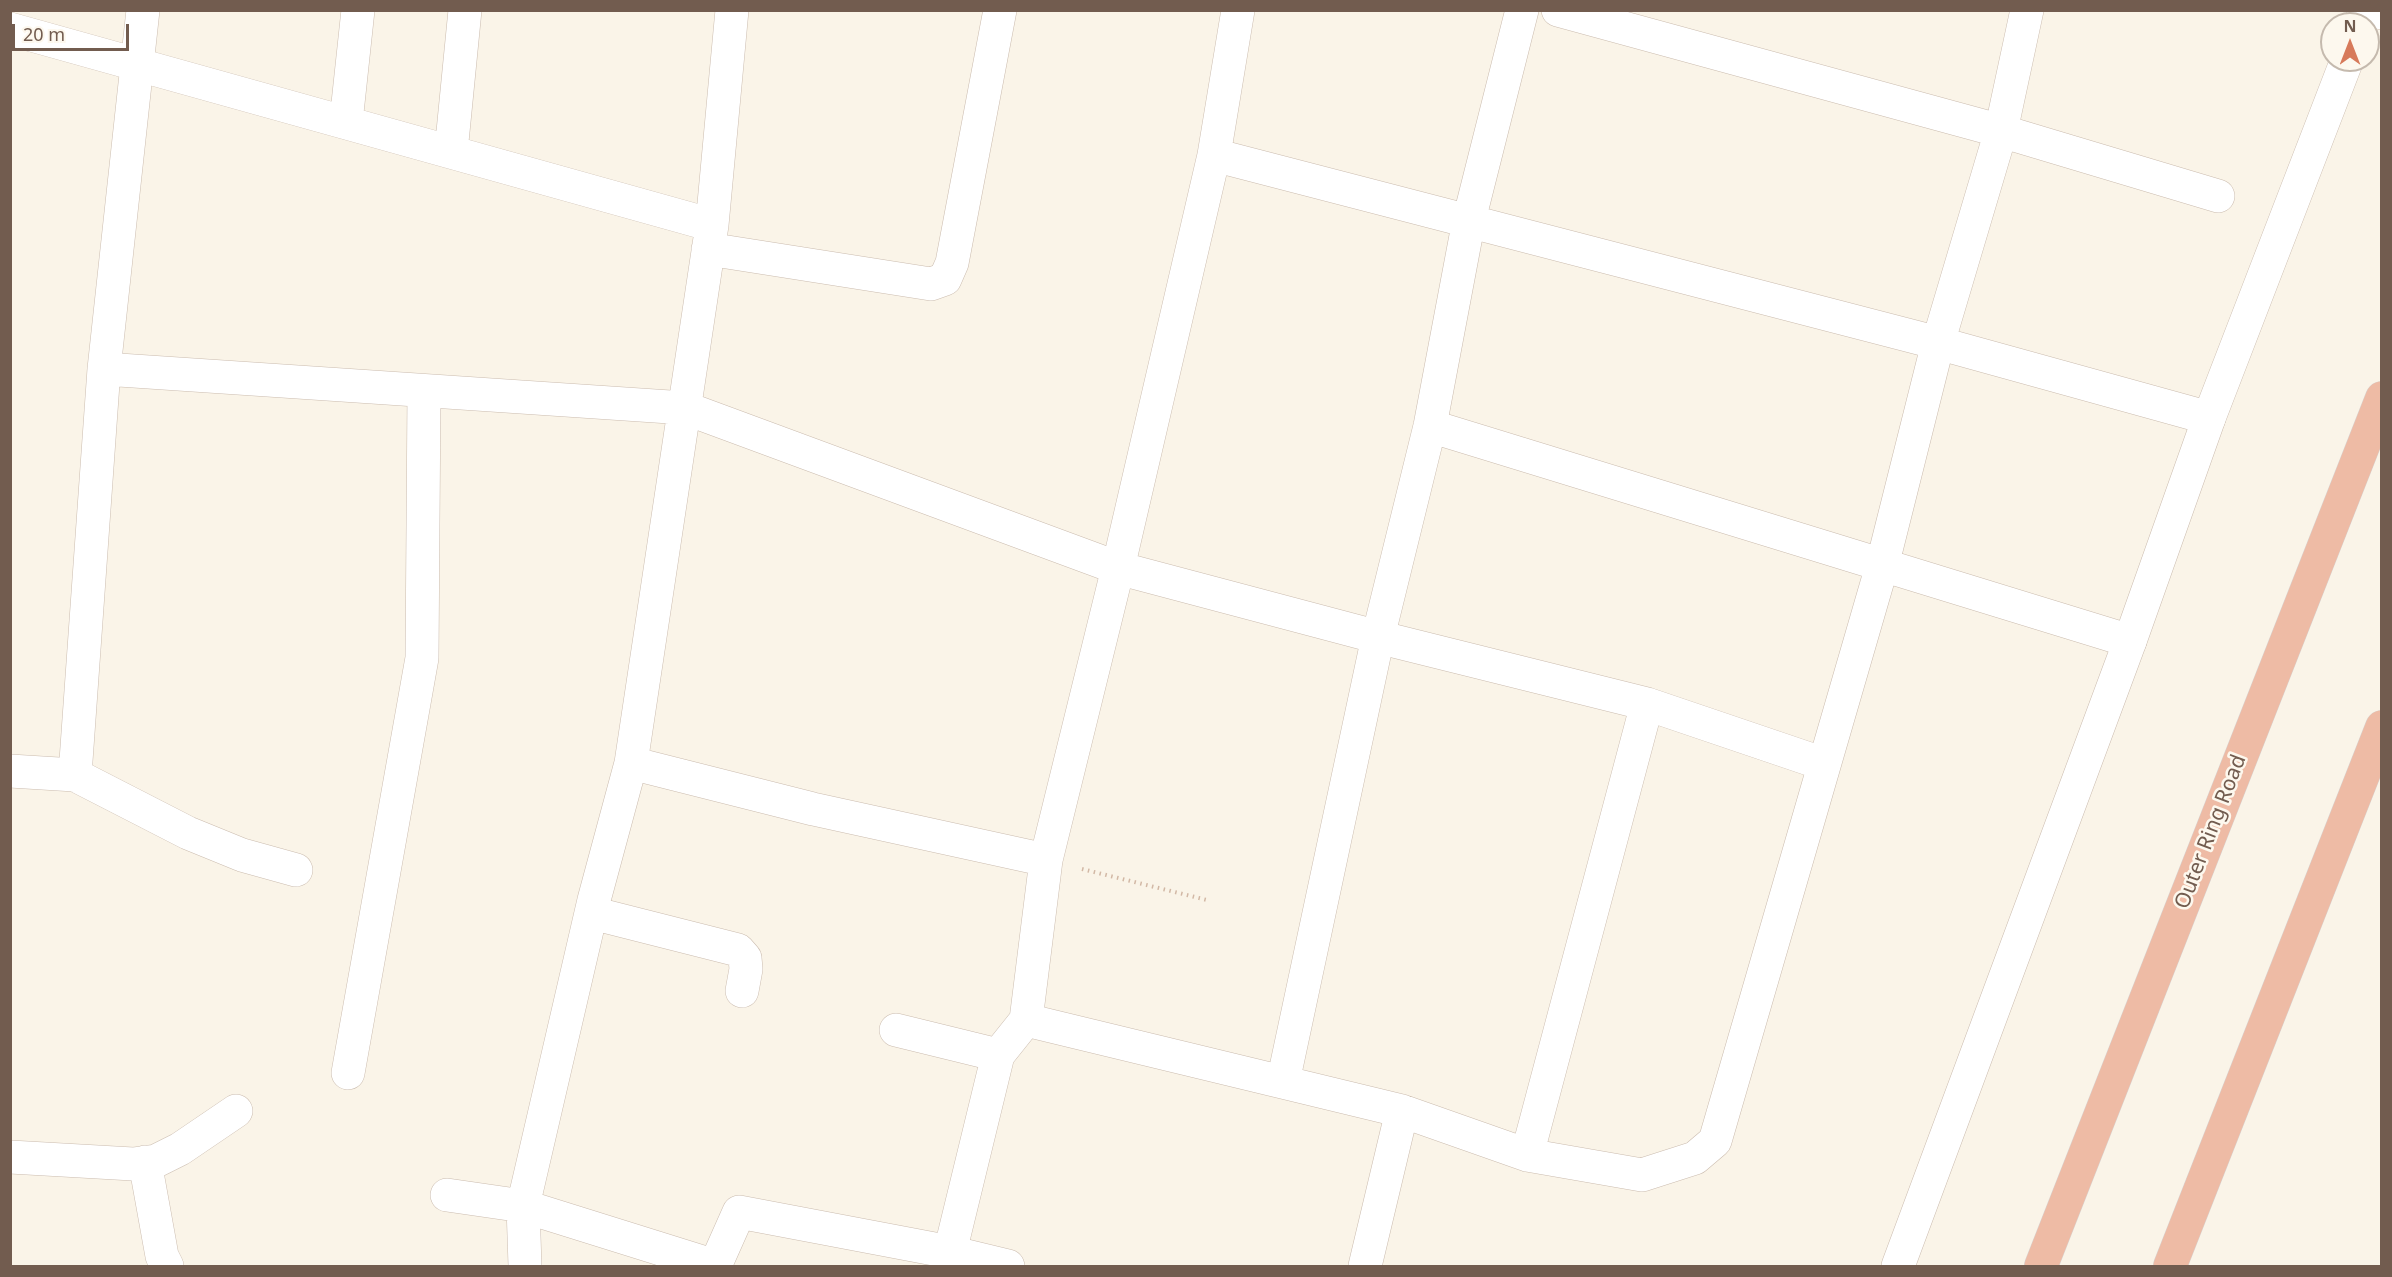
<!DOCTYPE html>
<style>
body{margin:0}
#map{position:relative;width:2392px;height:1277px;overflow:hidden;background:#faf4e8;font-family:"Noto Sans",sans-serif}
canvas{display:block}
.frame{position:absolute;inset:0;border:12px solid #725c4f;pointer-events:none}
.north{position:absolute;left:2320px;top:12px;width:60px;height:60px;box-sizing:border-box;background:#fdf8ee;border:2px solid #c5baae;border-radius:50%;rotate:0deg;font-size:16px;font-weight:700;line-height:24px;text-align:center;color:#725c4f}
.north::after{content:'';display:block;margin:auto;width:21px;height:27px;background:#d77a5a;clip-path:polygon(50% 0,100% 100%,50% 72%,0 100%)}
.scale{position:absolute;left:12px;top:24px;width:117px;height:27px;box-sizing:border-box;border:3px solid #725c4f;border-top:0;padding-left:8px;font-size:18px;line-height:21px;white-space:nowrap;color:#725c4f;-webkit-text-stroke:4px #fdf8ee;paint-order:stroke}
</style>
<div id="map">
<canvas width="2392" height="1277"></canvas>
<div class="frame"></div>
<div class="north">N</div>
<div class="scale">20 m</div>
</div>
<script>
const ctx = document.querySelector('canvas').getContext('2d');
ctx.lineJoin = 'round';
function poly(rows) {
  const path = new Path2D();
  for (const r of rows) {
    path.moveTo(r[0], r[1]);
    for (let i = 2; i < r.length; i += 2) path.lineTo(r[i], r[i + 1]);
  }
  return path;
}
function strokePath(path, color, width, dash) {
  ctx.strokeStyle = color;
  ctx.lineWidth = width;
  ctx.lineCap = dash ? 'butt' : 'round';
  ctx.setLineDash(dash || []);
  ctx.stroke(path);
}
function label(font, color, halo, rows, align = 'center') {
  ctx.font = font + ' "Noto Sans",sans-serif';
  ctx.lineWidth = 5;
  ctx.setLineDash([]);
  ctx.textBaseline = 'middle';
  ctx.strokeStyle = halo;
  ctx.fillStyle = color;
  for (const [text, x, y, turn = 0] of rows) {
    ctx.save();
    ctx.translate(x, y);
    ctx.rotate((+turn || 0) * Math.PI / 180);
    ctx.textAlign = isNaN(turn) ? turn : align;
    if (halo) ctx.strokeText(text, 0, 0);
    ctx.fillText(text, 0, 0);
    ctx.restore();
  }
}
const minor = poly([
 [1558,10,2001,131,2218,196],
 [10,29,712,225],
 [346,122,358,10],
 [451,152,465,10],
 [1214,155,1938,343,2209,418],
 [708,249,931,284,945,279,952,263,1000,10],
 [104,369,685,408,1118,568,1378,637,1647,704,1824,764],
 [1430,426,2130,641],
 [631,763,813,809,1046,860],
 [10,771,75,775,104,369,143,10],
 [75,775,188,833,242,855,296,870],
 [592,913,738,950,745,958,746,969,742,991],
 [1026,1020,1402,1111],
 [896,1030,998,1055],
 [348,1073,422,658,424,391],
 [1283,1082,1378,637,1430,426,1469,220,1522,10],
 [1527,1155,1647,704],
 [10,1157,133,1164,156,1161,180,1149,236,1111],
 [145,1162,162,1256,167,1266],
 [447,1195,523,1206,715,1266,739,1212,950,1252,1008,1266],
 [950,1252,998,1055,1026,1020,1046,860,1118,568,1214,155,1238,10],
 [525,1266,523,1206,594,900,631,763,712,225,732,10],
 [1365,1266,1402,1111,1527,1155,1642,1175,1695,1158,1715,1141,1882,566,1938,343,2001,131,2027,10]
]);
const tertiary = poly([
 [2360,24,2366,10],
 [1898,1266,2130,641,2209,418,2347,60]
]);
const secondary = poly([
 [2377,10,2382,13]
]);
const motorway = poly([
 [2041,1266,2382,398],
 [2170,1266,2382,727]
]);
strokePath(minor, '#cbbcaf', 34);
strokePath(tertiary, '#cbbcaf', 34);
strokePath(secondary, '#cdbdad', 34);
strokePath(motorway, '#d8d1ce', 34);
strokePath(poly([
 [1082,869,1207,900]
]), '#d2b8a5', 4, [1.5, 4.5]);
strokePath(minor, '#fff', 33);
strokePath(tertiary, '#fff', 33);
strokePath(secondary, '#fff', 33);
strokePath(motorway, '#eebba5', 33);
label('21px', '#725c4f', '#fdf8ee', [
 ["Outer Ring Road",2211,832,-69]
]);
</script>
